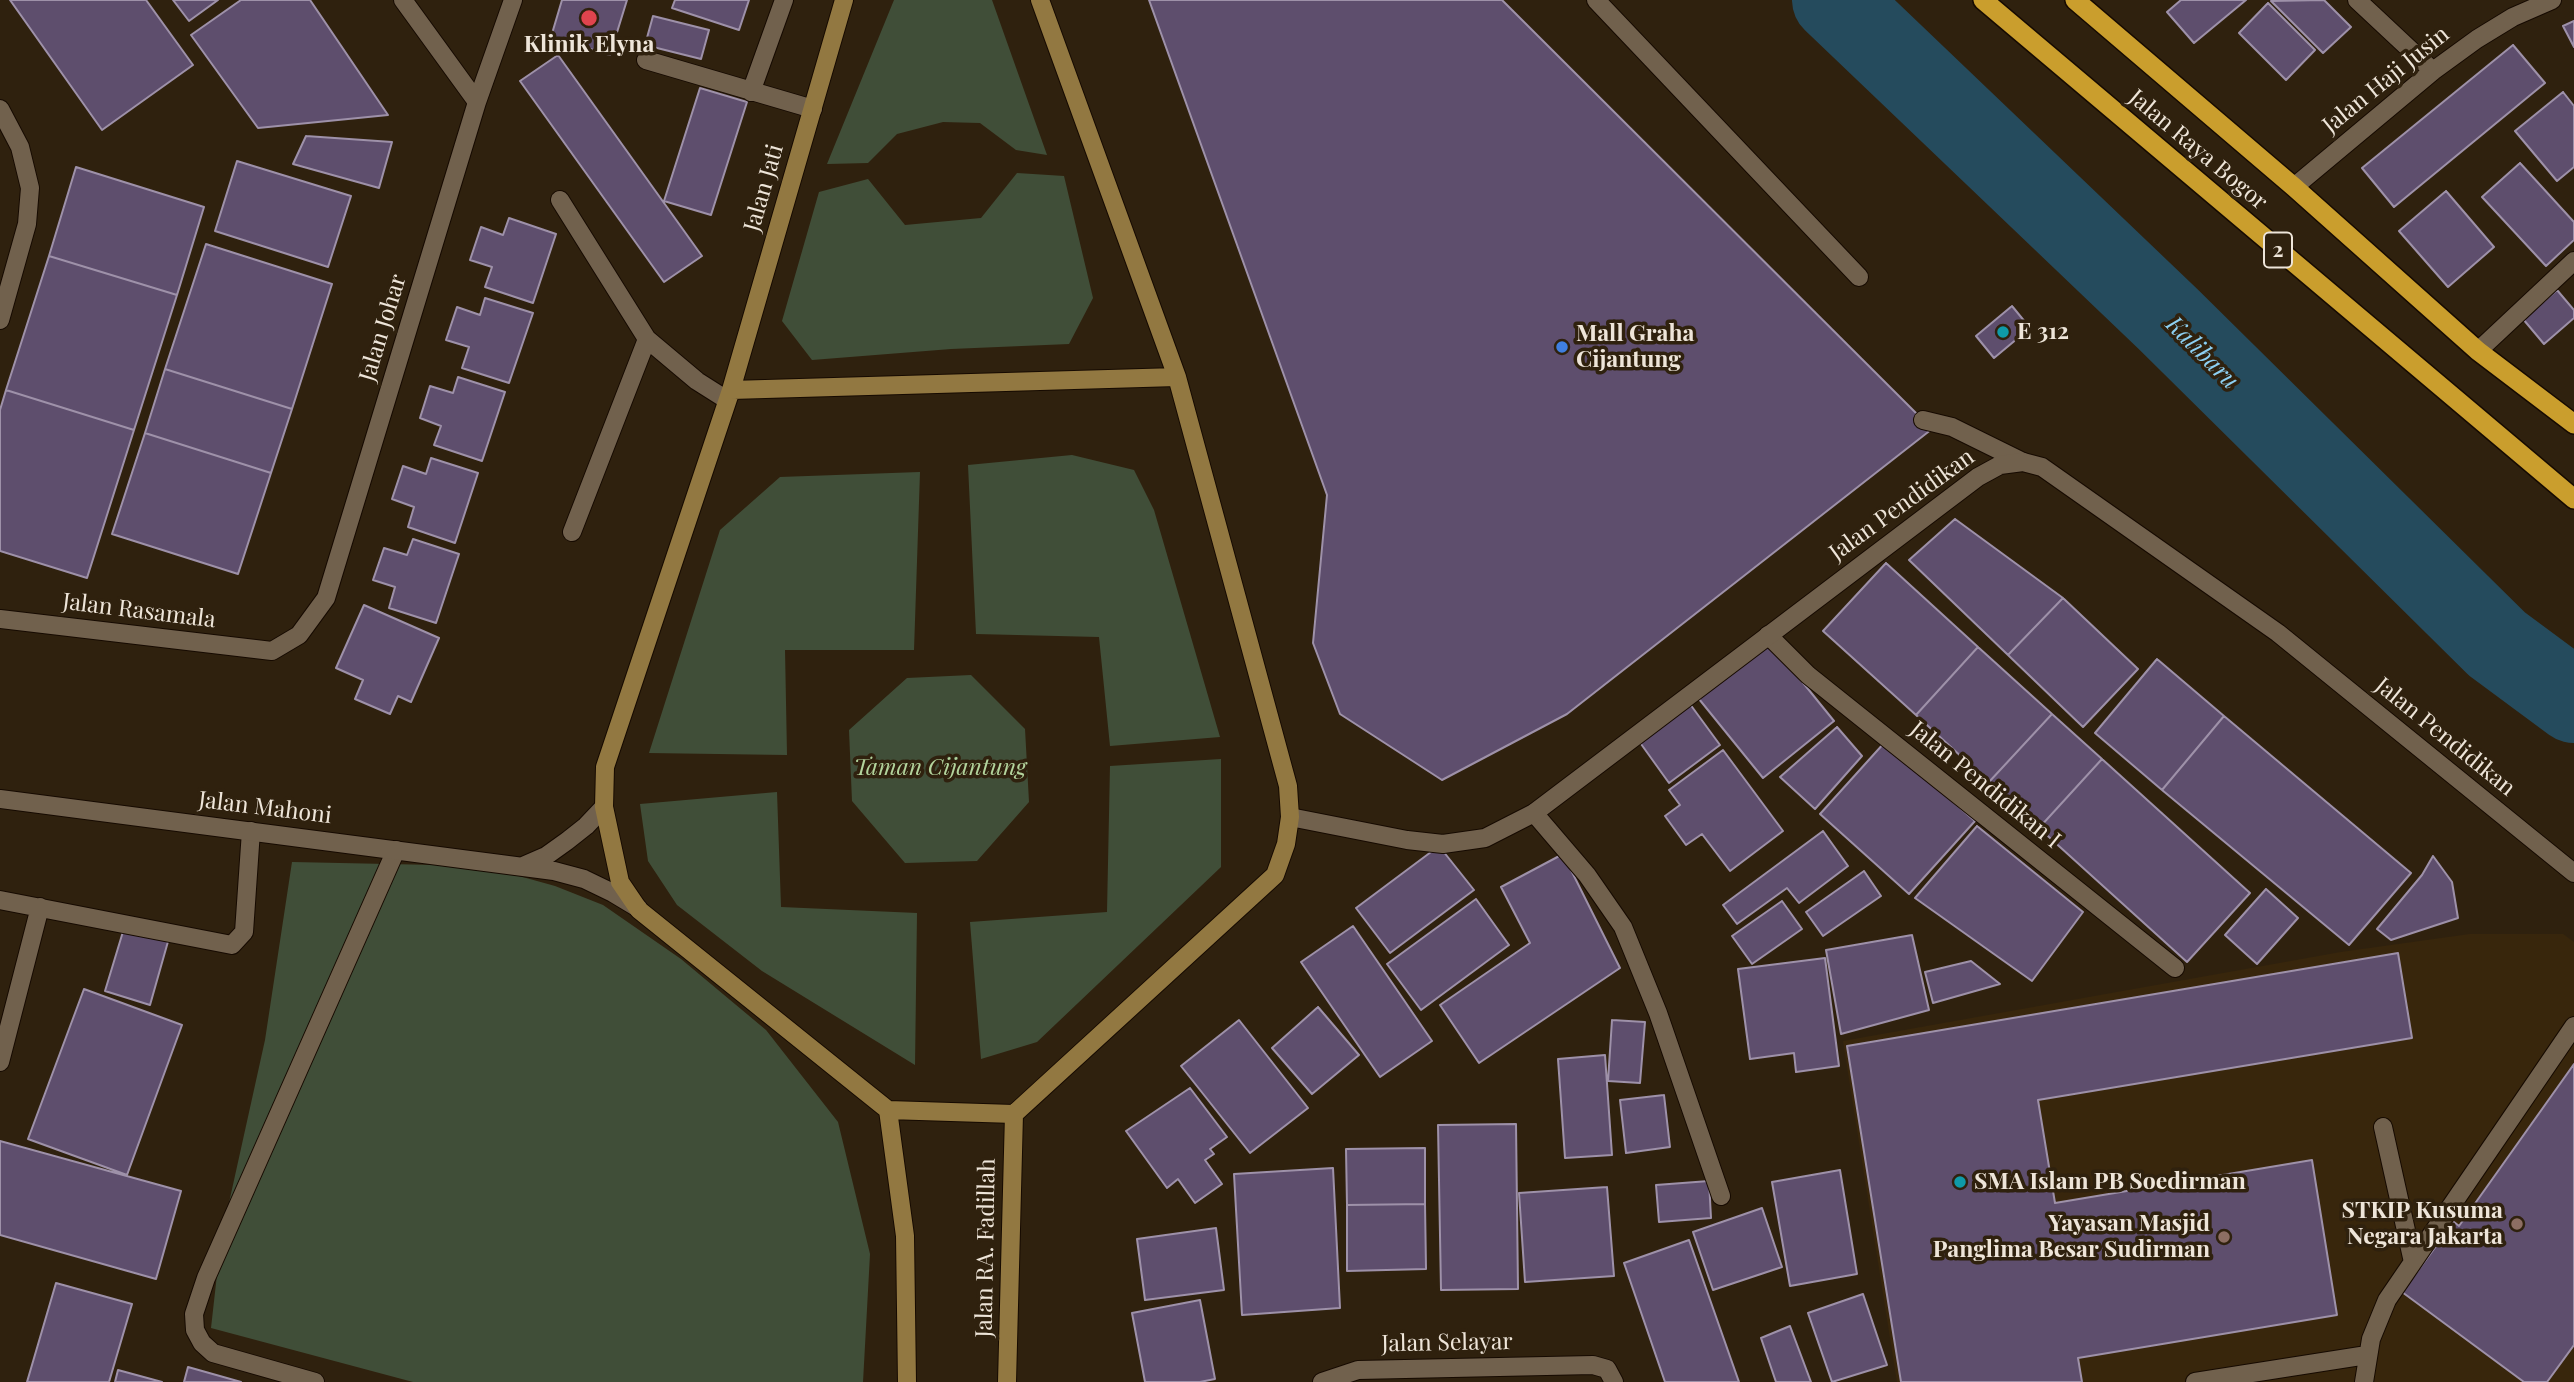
<!DOCTYPE html>
<style>
body{margin:0}
canvas{display:block;background:#2f210e}
</style>
<canvas width="2574" height="1382"></canvas>
<script>
const ctx = document.querySelector('canvas').getContext('2d');
ctx.lineJoin = 'round';
function paint(path, color) {
  ctx.fillStyle = color;
  ctx.fill(path, 'evenodd');
}
function poly(rows) {
  const path = new Path2D();
  for (const r of rows) {
    path.moveTo(r[0], r[1]);
    for (let i = 2; i < r.length; i += 2) path.lineTo(r[i], r[i + 1]);
  }
  return path;
}
function strokePath(path, color, width, dash) {
  ctx.strokeStyle = color;
  ctx.lineWidth = width;
  ctx.lineCap = dash ? 'butt' : 'round';
  ctx.setLineDash(dash || []);
  ctx.stroke(path);
}
function label(font, color, halo, rows, align = 'center') {
  ctx.font = font + ' "Playfair Display",serif';
  ctx.lineWidth = 7;
  ctx.setLineDash([]);
  ctx.textBaseline = 'middle';
  ctx.strokeStyle = halo;
  ctx.fillStyle = color;
  for (const [text, x, y, turn = 0] of rows) {
    ctx.save();
    ctx.translate(x, y);
    ctx.rotate((+turn || 0) * Math.PI / 180);
    ctx.textAlign = isNaN(turn) ? turn : align;
    if (halo) ctx.strokeText(text, 0, 0);
    ctx.fillText(text, 0, 0);
    ctx.restore();
  }
}
paint(poly([
 [2470,934,2563,934,2574,942,2574,1382,1897,1382,1843,1041,2341,952]
]), '#38260c');
paint(poly([
 [894,0,992,0,1047,155,1016,150,980,123,943,122,897,134,868,163,827,164],
 [1017,173,1064,176,1093,298,1069,344,951,349,812,360,782,321,819,192,868,179,905,225,981,218],
 [1072,455,1134,470,1154,510,1220,737,1110,746,1099,637,976,634,968,465],
 [920,472,914,650,785,650,787,755,649,753,720,530,780,477],
 [971,675,1025,729,1029,802,977,861,905,863,852,801,849,730,907,678],
 [1221,759,1221,867,1037,1042,981,1059,970,922,1107,912,1110,766],
 [777,792,781,907,917,913,915,1065,762,971,677,905,648,861,640,804],
 [292,862,483,866,555,886,603,905,681,959,766,1030,838,1122,870,1254,863,1382,413,1382,211,1328,221,1239,265,1040]
]), '#404e38');
strokePath(poly([
 [1834,0,2168,319,2497,644,2574,701]
]), '#254b5d', 84);
const building = poly([
 [10,0,146,0,193,65,102,130,10,0],
 [173,0,218,0,189,21,173,0],
 [241,0,310,0,388,115,258,128,191,35,241,0],
 [562,0,627,0,610,55,551,37,562,0],
 [675,0,749,0,739,30,672,8,675,0],
 [1149,0,1502,0,1932,429,1567,714,1442,780,1340,714,1313,643,1327,495,1149,0],
 [2181,0,2246,0,2194,43,2167,12,2181,0],
 [2324,0,2351,27,2323,53,2271,1,2324,0],
 [2268,3,2315,50,2286,80,2239,33,2268,3],
 [653,16,709,30,701,59,645,45,653,16],
 [2574,21,2574,47,2563,26,2574,21],
 [2513,45,2545,83,2394,207,2362,168,2513,45],
 [558,55,702,256,664,282,520,81,558,55],
 [700,88,747,102,711,215,664,201,700,88],
 [2563,92,2574,106,2574,167,2557,181,2515,131,2563,92],
 [306,136,392,142,379,188,293,164,306,136],
 [237,161,351,196,328,267,215,231,237,161],
 [2520,163,2574,222,2574,240,2546,266,2482,197,2520,163],
 [76,167,204,207,177,295,49,256,76,167],
 [2446,191,2494,247,2448,287,2399,231,2446,191],
 [509,218,556,234,533,303,485,287,492,267,470,260,481,227,503,235,509,218],
 [206,244,332,284,292,409,165,369,206,244],
 [49,256,177,295,134,430,6,390,49,256],
 [2557,290,2574,310,2574,318,2544,344,2523,319,2557,290],
 [485,298,533,313,509,383,462,368,469,347,446,340,457,307,480,315,485,298],
 [2012,306,2030,328,1994,358,1976,336,2012,306],
 [165,369,292,409,271,473,145,433,165,369],
 [458,377,505,392,482,461,434,445,441,426,420,418,430,386,453,393,458,377],
 [6,390,134,430,87,578,0,551,0,410,6,390],
 [145,433,271,473,238,574,112,534,145,433],
 [431,458,478,473,455,543,408,527,414,507,392,499,403,466,426,474,431,458],
 [1955,519,2063,598,2008,655,1909,560,1955,519],
 [413,539,459,554,436,623,389,608,395,587,373,580,384,548,407,555,413,539],
 [1886,563,1978,647,1916,715,1823,631,1886,563],
 [2063,598,2138,669,2083,727,2008,655,2063,598],
 [364,605,439,638,411,702,398,696,390,714,355,699,363,680,336,668,364,605],
 [1770,642,1834,721,1763,778,1699,699,1770,642],
 [1978,647,2052,714,1989,782,1916,715,1978,647],
 [2157,659,2224,716,2162,790,2095,733,2157,659],
 [1687,700,1720,745,1669,783,1636,737,1687,700],
 [2052,714,2102,759,2039,828,1989,782,2052,714],
 [2224,716,2411,873,2349,945,2162,790,2224,716],
 [1837,727,1862,756,1815,809,1780,777,1837,727],
 [1885,742,1975,821,1909,894,1820,814,1885,742],
 [1723,750,1783,831,1730,871,1702,834,1686,845,1665,816,1680,805,1669,790,1723,750],
 [2102,759,2250,893,2187,962,2039,828,2102,759],
 [1977,826,2083,912,2032,981,1915,898,1977,826],
 [1823,831,1848,866,1799,903,1787,888,1737,924,1723,905,1823,831],
 [1439,846,1474,890,1390,953,1356,908,1439,846],
 [1563,854,1620,968,1479,1063,1440,1005,1530,943,1501,887,1563,854],
 [2433,856,2452,882,2458,918,2391,940,2377,929,2422,875,2433,856],
 [1864,871,1881,896,1823,936,1806,912,1864,871],
 [2266,889,2298,918,2257,964,2225,935,2266,889],
 [1476,899,1509,945,1421,1010,1387,964,1476,899],
 [1782,901,1802,929,1752,964,1732,936,1782,901],
 [125,925,169,938,150,1005,105,991,125,925],
 [1353,926,1432,1041,1380,1077,1301,962,1353,926],
 [1912,935,1929,1010,1841,1034,1826,950,1912,935],
 [2398,953,2412,1038,2038,1100,2055,1203,2312,1160,2337,1315,2078,1358,2082,1382,1901,1382,1847,1046,2398,953],
 [1825,958,1839,1066,1796,1072,1794,1053,1750,1059,1738,969,1825,958],
 [1971,961,2000,984,1933,1003,1925,972,1971,961],
 [84,989,182,1025,127,1175,28,1139,84,989],
 [1318,1007,1359,1055,1312,1094,1272,1048,1318,1007],
 [1239,1020,1308,1108,1250,1153,1181,1066,1239,1020],
 [1612,1020,1645,1022,1640,1083,1608,1081,1612,1020],
 [1605,1055,1612,1155,1565,1158,1558,1059,1605,1055],
 [2574,1064,2574,1345,2547,1382,2524,1382,2402,1292,2454,1222,2459,1226,2574,1064],
 [1190,1088,1227,1137,1210,1149,1214,1154,1205,1160,1222,1184,1195,1203,1178,1179,1167,1188,1126,1131,1190,1088],
 [1664,1095,1670,1147,1626,1153,1620,1100,1664,1095],
 [1516,1124,1518,1289,1441,1290,1438,1125,1516,1124],
 [0,1141,181,1191,156,1279,0,1235,0,1141],
 [1425,1148,1425,1204,1347,1205,1346,1149,1425,1148],
 [1333,1168,1340,1308,1242,1315,1234,1174,1333,1168],
 [1840,1170,1857,1274,1790,1286,1772,1182,1840,1170],
 [1709,1181,1711,1218,1659,1222,1656,1185,1709,1181],
 [1607,1187,1614,1276,1525,1282,1519,1193,1607,1187],
 [1425,1204,1426,1269,1347,1271,1347,1205,1425,1204],
 [1762,1208,1782,1267,1713,1290,1693,1232,1762,1208],
 [1216,1228,1224,1290,1145,1300,1137,1239,1216,1228],
 [1689,1240,1739,1382,1665,1382,1624,1263,1689,1240],
 [56,1283,132,1304,109,1382,27,1382,56,1283],
 [1863,1294,1887,1365,1832,1382,1808,1313,1863,1294],
 [1200,1300,1215,1379,1200,1382,1145,1382,1132,1313,1200,1300],
 [1790,1326,1811,1382,1776,1382,1761,1338,1790,1326],
 [188,1367,241,1382,184,1382,188,1367],
 [118,1370,162,1382,115,1382,118,1370]
]);
paint(building, '#5e4e6d');
strokePath(building, '#9e91a9', 2);
const service = poly([
 [1596,0,1859,277],
 [646,60,813,109],
 [751,92,784,0],
 [1923,420,1952,427,2023,462],
 [0,900,232,945,244,932,251,831],
 [0,1062,40,907],
 [2383,1127,2413,1262],
 [2195,1382,2367,1355],
 [2364,1382,2371,1339,2387,1300,2574,1026]
]);
const minor = poly([
 [403,0,477,102],
 [2357,0,2433,71],
 [0,109,20,147,30,188,27,224,0,320],
 [2294,187,2433,71,2477,39,2513,17,2552,0],
 [560,200,647,339,697,381,727,400],
 [2478,351,2574,261],
 [572,532,647,339],
 [0,619,272,651,299,635,326,598,477,102,513,0],
 [1768,635,1808,675,2175,968],
 [1534,813,1587,875,1623,927,1658,1013,1721,1196],
 [315,1382,213,1353,202,1343,195,1330,194,1314,206,1278,396,850],
 [1322,1382,1358,1370,1593,1365,1607,1369,1614,1382]
]);
const tertiary = poly([
 [0,799,554,871,584,879,613,893,638,908],
 [1290,817,1407,840,1443,844,1485,838,1534,813,1978,477,2000,465,2023,462,2042,467,2278,633,2574,873],
 [523,866,546,856,567,841,586,826,604,807]
]);
const secondary = poly([
 [844,0,731,390,605,767,604,807,620,882,639,910,888,1110,1014,1114,1275,875,1286,844,1290,817,1288,786,1177,377,1040,0],
 [731,390,1177,377],
 [888,1110,905,1236,907,1382],
 [1007,1382,1014,1114]
]);
const trunk = poly([
 [1983,0,2574,499],
 [2075,0,2294,187,2478,351,2574,424]
]);
strokePath(service, '#160a00', 20);
strokePath(minor, '#160a00', 20);
strokePath(tertiary, '#160a00', 20);
strokePath(secondary, '#160a00', 20);
strokePath(trunk, '#160a00', 22);
strokePath(service, '#71614d', 18);
strokePath(minor, '#71614d', 18);
strokePath(tertiary, '#71614d', 18);
strokePath(secondary, '#927841', 18);
strokePath(trunk, '#ca9e2d', 19);
for (const [x, y, r, color] of [
 [589,18,9,"#e0444e"],
 [2003,332,7,"#0f9aa8"],
 [1562,347,7,"#3f7fe0"],
 [1960,1182,7,"#0f9aa8"],
 [2517,1224,7,"#8d6e63"],
 [2224,1237,7,"#8d6e63"]
]) {
  const dot = new Path2D();
  dot.arc(x, y, r, 0, 2 * Math.PI);
  ctx.fillStyle = color;
  ctx.fill(dot);
  strokePath(dot, '#2f210e', 2.5);
}
for (const [x, y, w] of [
 [2278,250,28]
]) {
  const box = new Path2D();
  box.roundRect(x - w / 2, y - 17.5, w, 35, 5);
  ctx.fillStyle = '#2f210e';
  ctx.fill(box);
  strokePath(box, '#eee5d9', 2);
}
label('bold 21px', '#eee5d9', null, [
 ["2",2278,250]
]);
label('bold 23px', '#eee5d9', '#2f210e', [
 ["Klinik Elyna",589,45,"center"],
 ["E 312",2017,332],
 ["Mall Graha",1576,334],
 ["Cijantung",1576,360],
 ["SMA Islam PB Soedirman",1974,1182],
 ["STKIP Kusuma",2503,1211,"right"],
 ["Negara Jakarta",2503,1237,"right"],
 ["Yayasan Masjid",2210,1224,"right"],
 ["Panglima Besar Sudirman",2210,1250,"right"]
], 'left');
label('23px', '#eee5d9', '#2f210e', [
 ["Jalan Haji Jusin",2386,80,-39],
 ["Jalan Raya Bogor",2198,150,40],
 ["Jalan Jati",764,188,-74],
 ["Jalan Johar",383,328,-73],
 ["Jalan Pendidikan",1902,505,-36],
 ["Jalan Rasamala",139,611,7],
 ["Jalan Pendidikan",2445,737,39],
 ["Jalan Pendidikan I",1985,785,39],
 ["Jalan Mahoni",265,808,7],
 ["Jalan RA. Fadillah",986,1248,-89],
 ["Jalan Selayar",1447,1343,-1]
]);
label('italic 23px', '#b3d49d', '#2f210e', [
 ["Taman Cijantung",940,768]
]);
label('italic 24px', '#8dd0f2', '#2f210e', [
 ["Kalibaru",2202,353,45]
]);
</script>
